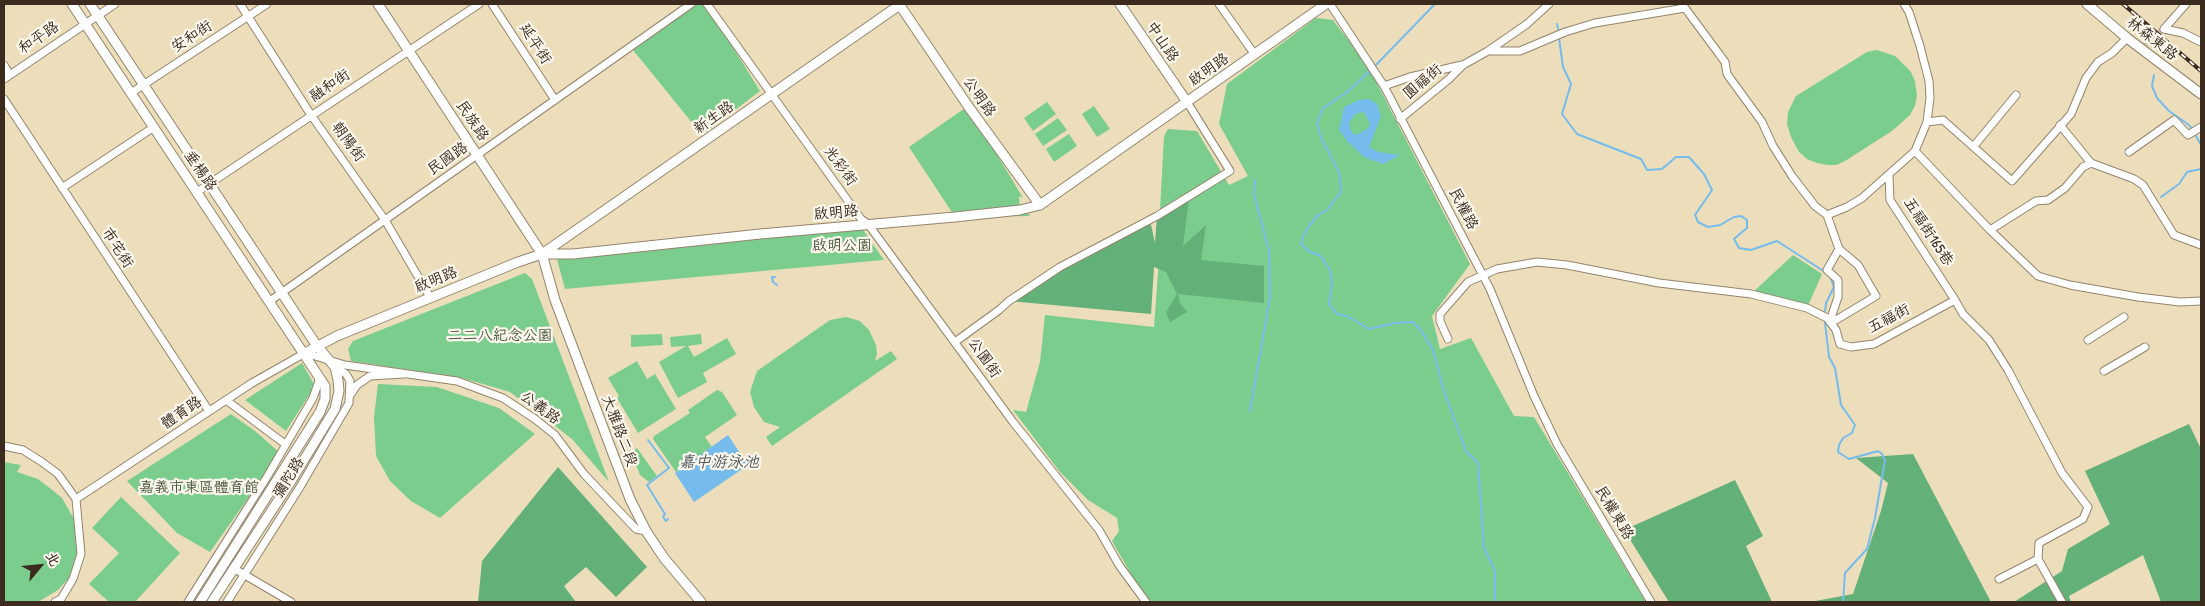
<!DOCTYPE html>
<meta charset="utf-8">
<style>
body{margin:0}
#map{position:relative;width:2205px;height:606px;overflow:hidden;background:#ecdebb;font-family:"Patrick Hand","LXGW WenKai TC",sans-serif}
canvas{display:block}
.frame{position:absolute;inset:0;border:5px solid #3b2a1e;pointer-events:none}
.north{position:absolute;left:15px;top:541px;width:50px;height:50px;-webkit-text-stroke:4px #fbf7ec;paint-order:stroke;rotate:62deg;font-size:14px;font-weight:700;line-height:20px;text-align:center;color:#3b2a1e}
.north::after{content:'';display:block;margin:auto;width:18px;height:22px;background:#3b2a1e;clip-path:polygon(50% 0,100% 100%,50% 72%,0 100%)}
</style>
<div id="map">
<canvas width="2205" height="606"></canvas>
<div class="frame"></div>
<div class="north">北</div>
</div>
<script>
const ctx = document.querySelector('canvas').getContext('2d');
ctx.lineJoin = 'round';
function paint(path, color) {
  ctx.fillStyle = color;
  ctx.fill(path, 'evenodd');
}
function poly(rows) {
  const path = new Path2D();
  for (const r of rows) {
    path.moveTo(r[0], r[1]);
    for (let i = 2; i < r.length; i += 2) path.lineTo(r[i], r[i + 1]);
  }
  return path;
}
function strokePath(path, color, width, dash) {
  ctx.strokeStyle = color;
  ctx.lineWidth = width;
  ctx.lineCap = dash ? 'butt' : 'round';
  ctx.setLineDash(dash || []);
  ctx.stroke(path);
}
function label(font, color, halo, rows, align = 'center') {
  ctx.font = font + ' "Patrick Hand","LXGW WenKai TC",sans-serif';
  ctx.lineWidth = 4.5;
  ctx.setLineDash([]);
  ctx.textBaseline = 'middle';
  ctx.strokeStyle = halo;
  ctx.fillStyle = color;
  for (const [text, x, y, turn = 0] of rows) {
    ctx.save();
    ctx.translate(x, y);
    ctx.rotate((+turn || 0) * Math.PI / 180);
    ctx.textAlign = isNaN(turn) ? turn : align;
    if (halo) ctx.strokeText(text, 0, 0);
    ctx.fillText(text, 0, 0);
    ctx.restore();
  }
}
paint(poly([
 [692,4,706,4,760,91,702,135,633,50],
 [1316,18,1333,20,1368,66,1470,264,1432,316,1440,349,1471,338,1514,416,1534,417,1646,602,1147,602,1112,541,1119,531,1117,518,1088,500,1060,472,1013,410,1026,412,1040,362,1045,315,1154,327,1162,218,1160,210,1164,136,1168,129,1197,131,1229,185,1248,176,1219,124,1227,84],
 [1877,50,1895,56,1911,72,1915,81,1917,96,1915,106,1910,115,1892,131,1845,161,1836,165,1827,165,1817,163,1807,159,1799,152,1791,137,1787,124,1788,112,1796,96,1867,52],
 [1047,102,1056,114,1033,131,1024,118],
 [968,106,1023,198,1019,196,1020,210,1025,209,1030,216,955,217,909,147],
 [1094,106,1110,129,1097,137,1082,114],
 [1058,118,1067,130,1043,146,1035,134],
 [1069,134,1077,146,1054,162,1046,149],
 [861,227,884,260,565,289,557,259],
 [1793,255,1822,274,1807,308,1751,294],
 [525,273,532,279,609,482,572,439,510,392,462,378,351,361,348,349,353,341],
 [846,317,860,321,869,330,876,345,877,354,875,361,891,351,897,359,772,446,766,437,780,427,764,422,754,407,750,392,757,371,830,320],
 [662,334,663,345,631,347,631,335],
 [701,334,702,344,688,346,694,357,727,338,736,354,703,373,707,382,678,398,659,362,686,346,671,347,670,337],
 [637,361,647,379,655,374,676,409,638,433,617,398,619,396,608,378],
 [302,363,315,386,286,431,245,400],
 [378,384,437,387,499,408,535,434,440,518,411,501,390,481,376,456,374,417],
 [717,390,722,392,737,415,705,437,712,447,676,472,653,439,654,436,690,413,688,410],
 [231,414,255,431,280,453,210,552,177,533,127,481],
 [637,448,657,476,649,482,640,475,631,452],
 [4,462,21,465,17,472,38,479,51,489,62,498,74,519,78,548,70,577,58,590,38,602,4,602],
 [121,497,180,553,135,602,109,602,89,584,119,553,92,528]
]), '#7bcd8e');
paint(poly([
 [1189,199,1183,246,1206,225,1201,260,1264,266,1264,303,1178,294,1180,303,1187,312,1170,322,1166,312,1177,294,1166,272,1154,267,1151,314,1009,301,1067,263,1150,220,1155,243,1157,216],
 [2189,424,2201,449,2201,602,2161,602,2143,555,2069,596,2071,602,2014,602,2062,571,2068,549,2110,524,2085,471],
 [1913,454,1991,602,1810,602,1853,594,1881,511,1888,483,1856,458],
 [558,467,647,567,616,597,586,567,564,586,576,602,478,602,482,561],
 [1735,480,1763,536,1746,546,1772,602,1669,602,1624,530]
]), '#64b079');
paint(poly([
 [1369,99,1377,104,1381,116,1369,147,1378,152,1400,155,1383,164,1364,157,1347,141,1339,130,1344,107,1359,100],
 [1364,112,1370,124,1367,129,1358,134,1353,134,1350,128,1349,122,1357,113],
 [728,435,748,465,694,502,675,473]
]), '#75bced');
strokePath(poly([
 [1557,24,1559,33],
 [1559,38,1563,67,1571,84,1562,114,1577,134,1641,159,1647,170,1662,169,1676,157,1689,157,1704,174,1712,190,1695,215,1698,222,1708,227,1720,225,1734,217,1741,216,1747,220,1747,228,1734,239,1739,248,1751,250,1777,241,1825,272],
 [1374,67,1435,4],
 [1371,70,1346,93,1323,108,1317,123,1322,140,1339,172,1341,192,1327,210,1318,215,1309,226,1304,234,1301,244,1310,252,1321,256,1330,270,1332,283,1329,304,1337,314,1347,316,1369,329,1395,323,1413,322,1420,329,1433,350,1444,391,1466,451,1478,463,1484,548,1495,571,1495,602],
 [2154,75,2152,86,2157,98,2169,111,2189,125,2193,130],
 [2195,134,2201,145],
 [2161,197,2179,184,2187,172,2201,169],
 [775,277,772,277,773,282,777,285],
 [1825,311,1826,303,1834,287,1830,276],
 [1825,323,1829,357,1835,368,1841,405,1855,425,1852,433,1843,438,1839,445,1838,452,1849,459,1878,451,1882,454,1885,460,1875,518,1867,549,1845,573,1843,602],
 [1250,411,1270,298,1269,251,1254,194,1255,180],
 [648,440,669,468,647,485,665,514,663,517,666,521,668,519]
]), '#75bced', 2);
strokePath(poly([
 [2141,48,2164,29]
]), '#c9ba9c', 7, [7, 3.5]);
const minor = poly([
 [240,4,311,115,385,220,430,297],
 [492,4,555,100],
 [707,4,861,219,868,224,1013,422,1099,530,1119,565,1146,602],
 [1219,4,1255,55],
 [1330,4,1384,86,1490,289,1534,396,1557,444,1651,602],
 [1904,4,1909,12,1920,46,1929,81,1930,98,1927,122,1915,151],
 [1685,8,1725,62,1727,74,1762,122,1773,146,1792,176,1815,206,1827,215,1847,207,1862,198,1915,151,1990,230,2038,276,2070,285,2138,297,2180,302,2201,301],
 [2164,29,2183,33,2201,42],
 [2164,29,2186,4],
 [1488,51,1520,51,1565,32,1595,23,1685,8,1682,4],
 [4,65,10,75],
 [4,79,115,4],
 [1384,86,1410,77,1462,65],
 [131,93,267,4],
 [4,99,209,411],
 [1400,119,1449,79,1463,65,1488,51,1527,24,1549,4],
 [1927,122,1943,120,2012,181,2071,114,2086,78,2098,62,2112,53,2127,38],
 [2060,125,2091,163,2134,179,2143,185,2174,235,2201,245],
 [1974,146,2016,95],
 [2129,152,2174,120,2188,135,2201,127],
 [1889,176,1890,200,1955,300],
 [62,188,154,127],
 [197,192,479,4],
 [1827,215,1839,249,1827,270,1838,280,1838,297,1830,321],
 [1990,230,2036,201,2048,200,2065,188,2083,167,2091,163],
 [270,301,691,4],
 [1831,323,1876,296,1858,265,1839,249],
 [1448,339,1440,321,1440,314,1468,282,1497,269,1537,262,1567,265,1659,283,1751,294,1807,308,1827,318,1836,330,1840,344,1851,347,1874,344,1955,300,1963,314,1989,340,2008,370,2062,473,2088,507,2083,519,2039,543,2038,559,2062,602],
 [2088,340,2124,317],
 [955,342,999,310,1009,301,1060,267,1157,216,1230,171,1187,102],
 [2104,371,2145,347],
 [349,397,357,385,370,376,404,374],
 [226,400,285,444],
 [4,446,23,450,42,462,58,474,76,499,252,383,305,353,345,365,457,381,503,398,535,419,555,435,584,474,636,529,646,531],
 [233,568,291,602],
 [1999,579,2038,559],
 [55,602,61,599,73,579,81,554,76,499],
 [188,602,267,477,313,398,320,378],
 [227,602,300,487,349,403,350,381,346,374,335,367]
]);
const tertiary = poly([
 [72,4,325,386,325,399,320,412,200,602],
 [90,4,317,346,335,367,338,380,339,391,335,409,291,481,212,602],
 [899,4,968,106,1040,205],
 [1120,4,1187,102],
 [542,254,901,4],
 [305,353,337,336,425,300,518,262,542,254,573,254,760,234,955,217,1020,210,1040,205,1326,4]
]);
const secondary = poly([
 [378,4,542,254,555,300,630,499,646,531,664,558,701,602],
 [2087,4,2127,38,2201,94]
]);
strokePath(minor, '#94846c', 9);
strokePath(tertiary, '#94846c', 11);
strokePath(secondary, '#94846c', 11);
strokePath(minor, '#fff', 7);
strokePath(tertiary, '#fff', 9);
strokePath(secondary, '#fff', 9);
const rail = poly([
 [2123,4,2201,71]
]);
strokePath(rail, '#3b2a1e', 4);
strokePath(rail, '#fbf7ec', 2, [5.5]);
label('15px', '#3b2a1e', '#fbf7ec', [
 ["安和街",192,37,-33],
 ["和平路",39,38,-34],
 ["林森東路",2152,39,38],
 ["中山路",1162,42,56],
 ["延平街",535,44,57],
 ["啟明路",1209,70,-35],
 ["圓福街",1423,82,-40],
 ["融和街",330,86,-34],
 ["公明路",979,97,55],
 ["新生路",714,118,-35],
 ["民族路",472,121,56],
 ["朝陽街",348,142,54],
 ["民國路",448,159,-35],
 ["光彩街",840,166,54],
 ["垂楊路",200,171,56],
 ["民權路",1463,209,62],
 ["啟明路",836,213,-5],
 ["五福街165巷",1928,232,57],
 ["市宅街",117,248,57],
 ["啟明路",436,280,-22],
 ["五福街",1889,319,-28],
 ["公園街",984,358,55],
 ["公義路",540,408,36],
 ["體育路",182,413,-34],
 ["大雅路二段",619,431,69],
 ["彌陀路",289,478,-58],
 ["民權東路",1614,513,59]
]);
label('15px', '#4e5b40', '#fbf7ec', [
 ["啟明公園",842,246],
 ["二二八紀念公園",500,336],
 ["嘉義市東區體育館",199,488]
]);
label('italic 16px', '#4c565c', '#fbf7ec', [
 ["嘉中游泳池",719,463]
]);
</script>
